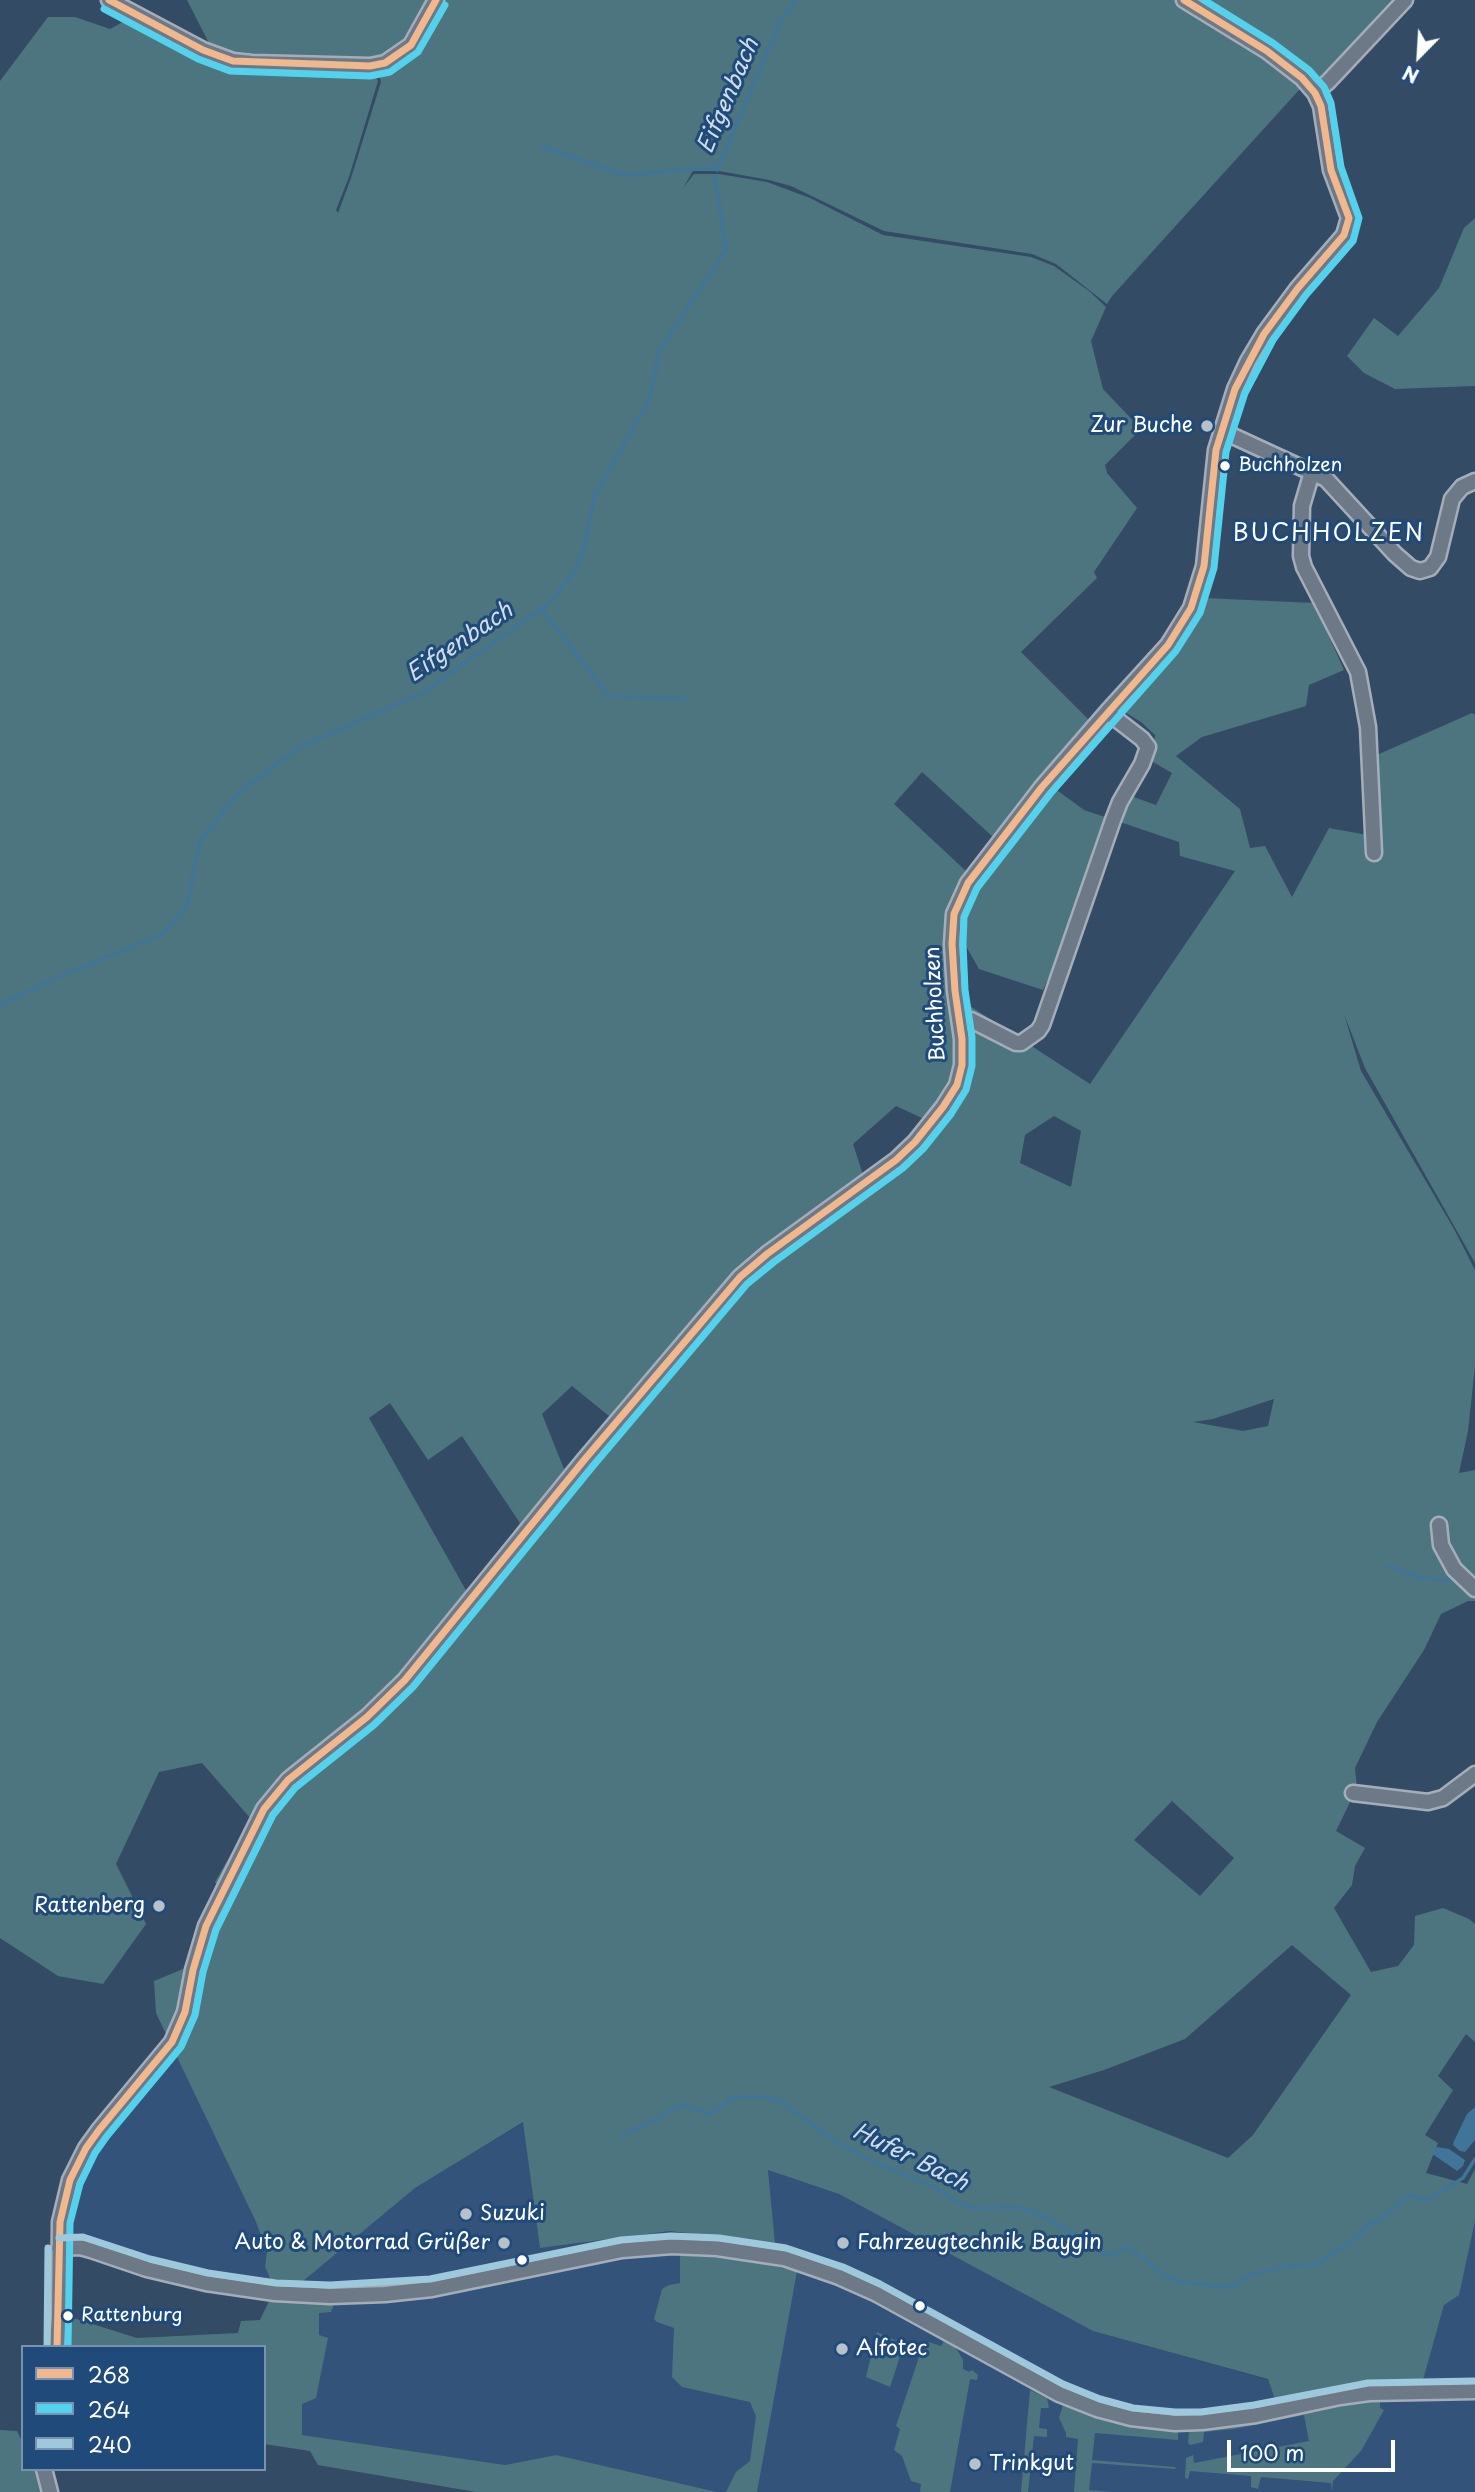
<!DOCTYPE html>
<meta charset="utf-8">
<style>
body{margin:0}
#map{position:relative;width:1475px;height:2492px;overflow:hidden;background:#344b65;font-family:"Playpen Sans",sans-serif}
canvas{display:block}
.legend{position:absolute;left:21px;top:2345px;width:245px;height:126px;box-sizing:border-box;background:#1f4a7a;border:2px solid #7992af;margin:0;padding:9px 12px;list-style:none;font-size:21px;color:#fff}
.legend li{display:flex;align-items:center;gap:14px;height:35px}
.legend b{width:35px;border:2px solid #7992af}
.north{position:absolute;left:1384px;top:21px;width:70px;height:70px;-webkit-text-stroke:5px #1f4a7a;paint-order:stroke;rotate:204deg;font-size:19px;font-weight:700;line-height:28px;text-align:center;color:#fff}
.north::after{content:'';display:block;margin:auto;width:24px;height:32px;background:#fff;clip-path:polygon(50% 0,100% 100%,50% 72%,0 100%)}
.scale{position:absolute;left:1227px;top:2440px;width:168px;height:32px;box-sizing:border-box;border:4px solid #fff;border-top:0;padding-left:9px;font-size:21px;line-height:24px;white-space:nowrap;color:#fff;-webkit-text-stroke:5px #1f4a7a;paint-order:stroke}
</style>
<div id="map">
<canvas width="1475" height="2492"></canvas>
<ul class="legend">
<li><b style="height:9px;background:#f1b78d"></b>268</li>
<li><b style="height:9px;background:#53d2ee"></b>264</li>
<li><b style="height:9px;background:#9ec8dc"></b>240</li>
</ul>
<div class="north">N</div>
<div class="scale">100 m</div>
</div>
<script>
const ctx = document.querySelector('canvas').getContext('2d');
ctx.lineJoin = 'round';
function paint(path, color) {
  ctx.fillStyle = color;
  ctx.fill(path, 'evenodd');
}
function poly(rows) {
  const path = new Path2D();
  for (const r of rows) {
    path.moveTo(r[0], r[1]);
    for (let i = 2; i < r.length; i += 2) path.lineTo(r[i], r[i + 1]);
  }
  return path;
}
function strokePath(path, color, width, dash) {
  ctx.strokeStyle = color;
  ctx.lineWidth = width;
  ctx.lineCap = dash ? 'butt' : 'round';
  ctx.setLineDash(dash || []);
  ctx.stroke(path);
}
function label(font, color, halo, rows, align = 'center') {
  ctx.font = font + ' "Playpen Sans",sans-serif';
  ctx.lineWidth = 6;
  ctx.setLineDash([]);
  ctx.textBaseline = 'middle';
  ctx.strokeStyle = halo;
  ctx.fillStyle = color;
  for (const [text, x, y, turn = 0] of rows) {
    ctx.save();
    ctx.translate(x, y);
    ctx.rotate((+turn || 0) * Math.PI / 180);
    ctx.textAlign = isNaN(turn) ? turn : align;
    if (halo) ctx.strokeText(text, 0, 0);
    ctx.fillText(text, 0, 0);
    ctx.restore();
  }
}
paint(poly([
 [174,2050,256,2222,267,2252,265,2267,273,2285,235,2281,154,2263,76,2236,69,2232,67,2226,75,2184,87,2158,103,2133],
 [524,2122,540,2248,670,2231,774,2244,768,2170,839,2194,1093,2331,1308,2391,1380,2381,1423,2380,1444,2305,1475,2221,1475,2492,717,2492,556,2455,505,2465,302,2435,302,2282,415,2188]
]), '#34537b');
paint(poly([
 [187,0,432,0,412,36,398,50,371,62,240,57,212,49],
 [440,0,1179,0,1265,54,1306,87,1299,90,1112,296,1107,304,1056,264,1032,254,884,231,791,186,769,180,719,171,693,171,683,188,694,174,719,174,767,182,810,198,883,235,1031,257,1054,266,1089,291,1106,307,1091,341,1103,389,1141,429,1105,465,1107,473,1137,508,1094,572,1097,578,1021,652,1089,720,993,837,922,772,894,804,967,872,951,912,946,964,950,993,1090,1084,1235,871,1180,856,1179,842,1117,821,1128,795,1156,805,1172,773,1148,759,1154,745,1155,735,1141,722,1118,708,1178,643,1204,598,1314,603,1344,670,1309,685,1306,706,1202,737,1176,756,1240,809,1250,848,1265,846,1292,897,1329,828,1373,836,1370,758,1472,713,1475,715,1475,1263,1365,1068,1344,1014,1361,1071,1454,1229,1475,1270,1475,1366,1468,1431,1459,1473,1475,1470,1475,1601,1468,1601,1441,1614,1424,1650,1377,1722,1355,1768,1357,1788,1336,1831,1365,1848,1355,1866,1352,1885,1334,1908,1371,1972,1398,1966,1414,1945,1415,1916,1443,1908,1469,1919,1475,1924,1475,2042,1466,2034,1438,2076,1453,2090,1425,2135,1438,2143,1426,2173,1467,2184,1475,2169,1475,2221,1459,2295,1444,2305,1423,2380,1353,2383,1275,2399,1268,2379,1093,2331,839,2194,768,2170,775,2244,670,2231,540,2248,523,2122,415,2188,302,2282,302,2289,273,2285,265,2267,267,2252,256,2222,156,2013,154,1981,200,1962,225,1899,215,1882,251,1819,202,1763,159,1772,116,1864,146,1924,103,1984,58,1976,0,1938,0,81,48,17,75,17,110,29,132,17,201,54,372,71,378,81,349,177,336,210,338,213,351,178,381,82,378,70,402,60,414,48],
 [896,1106,924,1119,901,1149,864,1178,853,1144],
 [1054,1116,1081,1131,1071,1187,1020,1163,1025,1135],
 [572,1386,609,1416,564,1469,542,1414],
 [1274,1399,1268,1426,1243,1431,1193,1422,1213,1419],
 [390,1403,428,1460,462,1436,520,1523,468,1594,369,1418],
 [1172,1801,1234,1858,1200,1896,1134,1840],
 [1292,1945,1351,1995,1253,2135,1228,2158,1049,2087,1104,2070,1185,2039],
 [1192,0,1402,0,1331,75,1316,83],
 [1475,218,1475,386,1395,389,1364,373,1347,356,1374,318,1398,336,1439,288,1464,228],
 [1054,788,1084,810,1108,818,1065,941,1043,990,979,969,959,934,968,899,977,877],
 [680,2255,743,2259,797,2271,757,2492,726,2492,736,2472,750,2461,756,2416,750,2402,682,2387,672,2377,674,2328,657,2322,654,2319,662,2289,669,2285,680,2283],
 [269,2301,334,2304,331,2312,319,2313,319,2335,328,2338,316,2398,302,2404,302,2435,505,2465,556,2455,717,2492,476,2492,318,2465,310,2451,264,2444,264,2347,67,2347,70,2317,137,2338,238,2333,241,2321,260,2320],
 [877,2332,904,2344,890,2387,866,2377],
 [944,2341,956,2348,963,2360,963,2369,969,2372,972,2370,978,2375,977,2380,970,2379,950,2492,920,2492,921,2484,911,2481,902,2456,894,2450,900,2429,896,2426,922,2348,929,2342,941,2346],
 [1030,2390,1047,2398,1049,2408,1041,2408,1039,2428,1047,2429,1047,2437,1034,2436,1028,2492,1021,2492],
 [1380,2401,1380,2408,1384,2410,1361,2451,1333,2481,1332,2491,1331,2483,1261,2477,1258,2489,1251,2487,1251,2476,1190,2471,1188,2479,1185,2478,1186,2458,1193,2455,1194,2463,1309,2441,1304,2415,1234,2429,1204,2432,1203,2442,1190,2445,1188,2443,1189,2431,1241,2426,1342,2405],
 [1063,2405,1119,2424,1178,2431,1178,2440,1095,2433,1092,2460,1175,2467,1176,2469,1092,2463,1089,2490,1112,2492,1074,2492,1078,2439,1066,2437,1066,2433,1059,2418],
 [0,2430,17,2431,23,2443,23,2469,40,2469,45,2492,0,2492]
]), '#4d757f');
paint(poly([
 [1475,2107,1475,2140,1465,2152,1460,2151,1453,2145,1454,2141,1467,2114],
 [1437,2147,1449,2149,1465,2160,1463,2166,1457,2171,1431,2153]
]), '#407499');
strokePath(poly([
 [543,147,624,175,717,167],
 [717,170,782,18,796,0],
 [541,608,609,696,686,699],
 [0,1005,56,978,163,934,187,905,200,841,237,794,298,748,424,692,549,603,572,575,583,553,595,495,649,400,660,349,726,250,715,177],
 [1387,1565,1423,1579,1459,1580],
 [622,2135,652,2122,676,2107,685,2106,710,2114,734,2097,767,2097,780,2101,838,2143,869,2160,935,2187,957,2202,973,2208,1017,2207,1035,2212,1066,2229,1104,2254,1115,2255,1125,2247,1134,2251,1164,2275,1179,2282,1227,2287,1236,2285,1250,2275,1287,2266,1317,2264,1355,2239,1368,2224,1379,2220,1406,2198,1413,2195,1420,2199,1426,2200,1463,2178,1475,2159]
]), '#407499', 3.5);
const minor = poly([
 [109,0,203,50,233,61,252,63,370,66,385,63,411,45,436,0],
 [1315,93,1328,82,1405,0],
 [1222,431,1326,479,1395,554,1411,568,1420,571,1430,568,1438,557,1452,499,1462,487,1475,481],
 [1312,472,1302,506,1301,556,1304,567,1358,672,1368,727,1374,853],
 [959,1020,971,1020,1016,1043,1021,1043,1038,1031,1042,1025,1113,820,1120,802,1142,764,1148,747,1142,739,1107,712],
 [1439,1525,1441,1545,1454,1569,1475,1589],
 [1353,1793,1428,1802,1443,1798,1475,1774],
 [59,2248,80,2247,91,2250,147,2269,206,2283,275,2293,330,2296,385,2294,432,2289,622,2250,672,2246,717,2248,784,2258,839,2277,875,2293,1059,2394,1097,2409,1131,2418,1175,2423,1202,2422,1256,2415,1340,2397,1369,2393,1475,2391],
 [57,2347,59,2316,60,2222,70,2180,86,2148,99,2130,172,2042,185,2012,193,1970,206,1926,264,1809,288,1780,367,1717,405,1680,585,1459,740,1277,767,1254,896,1160,915,1142,943,1107,957,1085,962,1065,962,1039,955,991,952,944,954,914,968,883,1042,787,1107,712,1168,645,1191,608,1204,566,1216,450,1235,389,1248,361,1264,334,1298,288,1344,235,1349,218,1331,170,1321,106,1315,93,1302,78,1267,51,1184,0],
 [44,2469,50,2492]
]);
strokePath(minor, '#a4aeba', 19);
strokePath(minor, '#6d7986', 14);
strokePath(poly([
 [109,0,203,50,233,61,370,66,385,63,411,45,436,0],
 [57,2347,60,2222,70,2180,86,2148,99,2130,172,2042,185,2012,193,1970,206,1926,264,1809,288,1780,367,1717,405,1680,585,1459,740,1277,767,1254,896,1160,915,1142,943,1107,957,1085,962,1065,962,1039,955,991,952,944,954,914,968,883,1042,787,1168,645,1191,608,1204,566,1216,450,1235,389,1264,334,1298,288,1344,235,1349,218,1331,170,1321,106,1315,93,1302,78,1267,51,1184,0]
]), '#f1b78d', 7);
strokePath(poly([
 [104,9,198,59,230,71,370,76,390,72,418,52,445,5],
 [68,2347,70,2223,80,2184,95,2153,107,2136,181,2047,195,2015,203,1972,216,1930,273,1815,295,1788,374,1725,413,1687,593,1466,747,1284,774,1262,903,1168,923,1149,951,1114,966,1090,972,1066,972,1037,965,990,963,944,964,917,977,888,1050,794,1176,651,1200,613,1214,568,1226,452,1245,393,1273,340,1306,295,1353,241,1359,218,1341,167,1331,103,1324,87,1309,70,1273,43,1204,0]
]), '#53d2ee', 7);
strokePath(poly([
 [59,2238,83,2237,150,2259,208,2273,276,2283,330,2285,430,2279,621,2240,671,2236,719,2238,786,2248,843,2267,880,2284,1063,2384,1100,2399,1133,2408,1175,2412,1201,2412,1254,2405,1368,2383,1475,2381],
 [47,2346,48,2248]
]), '#9ec8dc', 7);
for (const [x, y, r, color] of [
 [1207,426,7,"#b8c0c9"],
 [1225,466,6,"#fff"],
 [159,1906,7,"#b8c0c9"],
 [466,2214,7,"#b8c0c9"],
 [504,2243,7,"#b8c0c9"],
 [843,2243,7,"#b8c0c9"],
 [522,2260,6,"#fff"],
 [920,2306,6,"#fff"],
 [68,2316,6,"#fff"],
 [842,2349,7,"#b8c0c9"],
 [975,2464,7,"#b8c0c9"]
]) {
  const dot = new Path2D();
  dot.arc(x, y, r, 0, 2 * Math.PI);
  ctx.fillStyle = color;
  ctx.fill(dot);
  strokePath(dot, '#1f4a7a', 2.5);
}
label('19px', '#fff', '#1f4a7a', [
 ["Buchholzen",1238,466],
 ["Rattenburg",81,2316]
], 'left');
label('21px', '#fff', '#1f4a7a', [
 ["Zur Buche",1193,426,"right"],
 ["Rattenberg",145,1906,"right"],
 ["Suzuki",480,2214],
 ["Auto & Motorrad Grüßer",490,2243,"right"],
 ["Fahrzeugtechnik Baygin",857,2243],
 ["Alfotec",856,2349],
 ["Trinkgut",989,2464]
], 'left');
label('21px', '#fff', '#1f4a7a', [
 ["Buchholzen",936,1004,-93]
]);
label('italic 23px', '#d0dde7', '#1f4a7a', [
 ["Eifgenbach",729,96,-67],
 ["Eifgenbach",460,643,-34],
 ["Hufer Bach",910,2158,26]
]);
ctx.letterSpacing = '2px';
label('24px', '#fff', '#1f4a7a', [
 ["BUCHHOLZEN",1329,534]
]);
ctx.letterSpacing = '0px';
</script>
